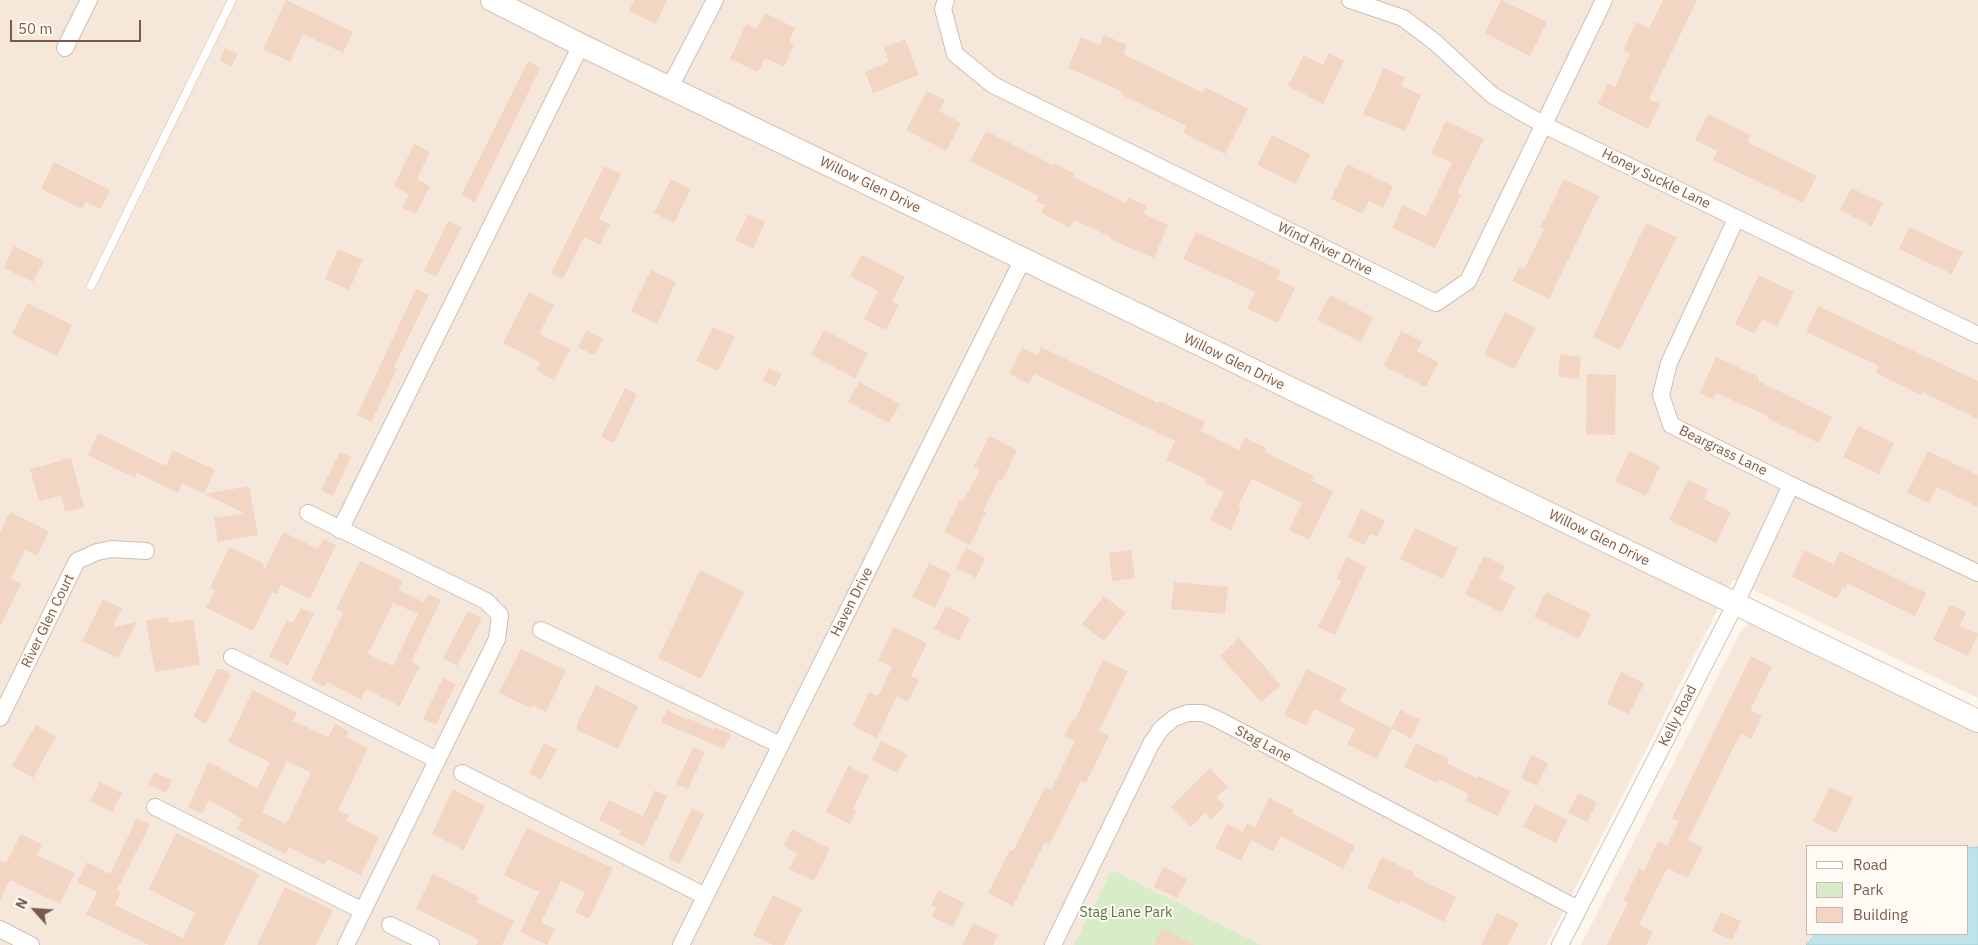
<!DOCTYPE html>
<style>
body{margin:0}
#map{position:relative;width:1978px;height:945px;overflow:hidden;background:#fdf6ec;font-family:"IBM Plex Sans",sans-serif}
canvas{display:block}
.legend{position:absolute;left:1806px;top:845px;width:162px;height:90px;box-sizing:border-box;background:#fffaf3;border:1px solid #cabbb1;margin:0;padding:6px 9px;list-style:none;font-size:15px;color:#7a5c4d}
.legend li{display:flex;align-items:center;gap:10px;height:25px}
.legend b{width:25px;border:1px solid #cabbb1}
.north{position:absolute;left:10px;top:885px;width:50px;height:50px;-webkit-text-stroke:4px #fffaf3;paint-order:stroke;rotate:296deg;font-size:14px;font-weight:700;line-height:20px;text-align:center;color:#7a5c4d}
.north::after{content:'';display:block;margin:auto;width:18px;height:22px;background:#7a5c4d;clip-path:polygon(50% 0,100% 100%,50% 72%,0 100%)}
.scale{position:absolute;left:10px;top:20px;width:131px;height:22px;box-sizing:border-box;border:2px solid #7a5c4d;border-top:0;padding-left:6px;font-size:15px;line-height:18px;white-space:nowrap;color:#7a5c4d;-webkit-text-stroke:4px #fffaf3;paint-order:stroke}
</style>
<div id="map">
<canvas width="1978" height="945"></canvas>
<ul class="legend">
<li><b style="height:6px;background:#fff"></b>Road</li>
<li><b style="height:14px;background:#d8ecc9"></b>Park</li>
<li><b style="height:14px;background:#f3d5c3"></b>Building</li>
</ul>
<div class="north">N</div>
<div class="scale">50 m</div>
</div>
<script>
const ctx = document.querySelector('canvas').getContext('2d');
ctx.lineJoin = 'round';
function paint(path, color) {
  ctx.fillStyle = color;
  ctx.fill(path, 'evenodd');
}
function poly(rows) {
  const path = new Path2D();
  for (const r of rows) {
    path.moveTo(r[0], r[1]);
    for (let i = 2; i < r.length; i += 2) path.lineTo(r[i], r[i + 1]);
  }
  return path;
}
function strokePath(path, color, width, dash) {
  ctx.strokeStyle = color;
  ctx.lineWidth = width;
  ctx.lineCap = dash ? 'butt' : 'round';
  ctx.setLineDash(dash || []);
  ctx.stroke(path);
}
function label(font, color, halo, rows, align = 'center') {
  ctx.font = font + ' "IBM Plex Sans",sans-serif';
  ctx.lineWidth = 4;
  ctx.setLineDash([]);
  ctx.textBaseline = 'middle';
  ctx.strokeStyle = halo;
  ctx.fillStyle = color;
  for (const [text, x, y, turn = 0] of rows) {
    ctx.save();
    ctx.translate(x, y);
    ctx.rotate((+turn || 0) * Math.PI / 180);
    ctx.textAlign = isNaN(turn) ? turn : align;
    if (halo) ctx.strokeText(text, 0, 0);
    ctx.fillText(text, 0, 0);
    ctx.restore();
  }
}
paint(poly([
 [0,0,1978,0,1978,698,1733,580,1546,945,0,945],
 [1750,622,1978,732,1978,945,1581,945,1741,631],
 [1807,846,1967,846,1967,934,1807,934]
]), '#f5e8da');
paint(poly([
 [1112,870,1261,945,1074,945]
]), '#d8ecc9');
const water = poly([
 [1978,847,1978,945,1806,945,1816,934,1967,934,1967,848,1978,847]
]);
paint(water, '#bfe3e8');
strokePath(water, '#a5d3da', 1);
paint(poly([
 [286,0,353,32,343,53,303,34,290,62,263,49],
 [634,0,667,0,656,24,629,11],
 [1501,0,1547,22,1530,56,1485,33],
 [1663,0,1697,0,1649,99,1660,104,1648,129,1598,104,1608,83,1615,87,1630,54,1623,51,1636,22,1649,28],
 [765,13,795,28,789,42,794,44,784,67,765,58,758,72,730,59,746,24,757,29],
 [1104,35,1127,45,1123,54,1202,92,1205,87,1248,109,1225,154,1183,133,1186,126,1120,94,1122,91,1068,68,1081,37,1100,45],
 [905,39,919,75,873,93,865,72,889,62,884,48],
 [225,48,238,54,232,66,220,61],
 [1329,53,1344,61,1323,104,1288,86,1304,55,1323,65],
 [528,61,540,68,475,202,461,195],
 [1384,68,1405,77,1401,86,1421,95,1405,131,1363,114],
 [927,91,945,100,939,111,961,123,946,151,906,130],
 [1708,114,1750,135,1747,142,1817,176,1803,203,1713,160,1717,151,1695,140],
 [1446,121,1484,139,1457,193,1461,195,1435,248,1392,228,1403,205,1426,216,1452,163,1431,153],
 [986,131,1053,165,1054,163,1075,174,1073,177,1126,203,1128,198,1147,206,1144,214,1168,225,1154,258,1110,239,1111,237,1074,220,1070,228,1041,213,1045,205,1036,201,1038,196,970,161],
 [1272,135,1310,154,1296,184,1257,165],
 [414,144,430,152,417,179,430,186,416,214,402,208,409,194,394,186],
 [54,162,110,190,101,209,86,202,82,209,41,189],
 [1347,164,1393,186,1383,208,1369,201,1362,214,1331,199],
 [604,166,621,174,599,219,610,224,600,245,584,237,563,279,551,273],
 [671,179,691,189,674,223,654,213],
 [1564,179,1599,196,1549,299,1512,281,1520,266,1524,269,1544,229,1540,228],
 [1851,188,1883,203,1872,226,1840,210],
 [748,214,765,222,753,249,735,240],
 [448,221,462,227,436,277,424,271],
 [1646,223,1677,237,1620,350,1593,337],
 [1909,227,1963,252,1952,274,1899,249],
 [1196,232,1281,270,1277,279,1295,288,1278,323,1247,309,1255,292,1183,259],
 [14,246,44,261,33,282,4,268],
 [338,249,363,259,349,290,325,279],
 [862,255,905,277,892,301,899,305,886,330,864,319,878,291,850,276],
 [651,270,676,282,657,324,631,311],
 [1759,275,1794,292,1777,327,1762,319,1754,334,1735,324],
 [416,289,429,295,394,367,397,369,371,422,357,415],
 [529,292,554,305,539,334,570,349,554,380,536,370,540,362,503,343],
 [1330,295,1373,317,1361,342,1317,320],
 [27,303,72,325,57,356,12,334],
 [1818,306,1978,381,1978,419,1922,392,1921,395,1876,373,1879,366,1806,332],
 [1505,312,1536,328,1514,369,1484,354],
 [713,327,735,337,718,371,696,361],
 [587,330,603,339,594,355,578,347],
 [824,330,868,353,855,378,811,355],
 [1401,331,1422,341,1417,351,1438,362,1426,387,1384,366],
 [1041,347,1158,403,1159,401,1205,422,1201,431,1239,450,1245,438,1267,448,1265,452,1314,476,1312,481,1333,491,1309,540,1289,530,1302,503,1252,479,1238,506,1241,508,1231,530,1210,520,1224,492,1204,482,1206,479,1166,460,1175,441,1034,374,1029,384,1009,374,1022,348,1037,355],
 [1560,354,1581,357,1579,379,1558,377],
 [1716,357,1759,377,1758,381,1832,417,1819,443,1767,418,1768,416,1716,393,1713,399,1700,393],
 [769,368,782,374,776,386,763,381],
 [1587,374,1616,375,1615,435,1586,434],
 [859,382,900,404,889,423,848,402],
 [625,388,637,394,614,443,601,437],
 [1858,426,1894,443,1879,474,1843,457],
 [98,433,166,466,173,450,215,470,204,494,182,483,178,493,137,473,135,478,88,455],
 [989,436,1017,450,1002,481,999,479,983,511,986,512,970,545,944,532,960,500,963,501,980,470,974,467],
 [1629,451,1660,466,1646,496,1615,481],
 [1928,451,1978,475,1978,507,1937,487,1929,503,1907,493],
 [340,452,351,457,333,496,321,490],
 [71,458,84,507,65,512,61,496,39,501,30,469],
 [1688,480,1708,489,1704,499,1731,512,1716,543,1669,520],
 [249,486,258,535,218,542,214,518,244,513,205,494],
 [1361,509,1385,521,1377,537,1370,534,1365,545,1348,537],
 [10,512,49,531,37,556,25,550,11,579,21,584,0,627,0,532],
 [1415,528,1458,548,1443,579,1400,559],
 [283,532,318,549,323,539,336,545,310,599,281,585,277,594,272,592,253,631,206,608,215,590,210,588,229,547,263,563,264,571],
 [966,548,985,558,976,578,956,568],
 [1131,550,1135,578,1112,581,1109,553],
 [1804,550,1834,564,1840,551,1926,593,1915,616,1847,583,1845,588,1843,587,1837,599,1792,577],
 [1484,556,1505,566,1499,579,1515,587,1502,613,1465,594],
 [1347,557,1366,567,1335,635,1318,627,1341,581,1336,579],
 [360,561,403,581,398,590,424,602,428,594,441,600,411,662,420,666,400,706,366,689,361,699,327,682,324,687,311,680,343,613,336,609],
 [393,603,418,614,393,666,368,654],
 [929,563,951,574,935,608,912,597],
 [700,570,744,592,701,679,658,658],
 [1174,582,1228,587,1225,614,1171,609],
 [1546,592,1591,614,1579,639,1534,617],
 [1104,596,1126,613,1104,641,1082,624],
 [103,599,122,608,113,627,137,622,118,658,82,641],
 [1950,605,1966,612,1960,626,1978,634,1968,656,1933,640],
 [946,606,970,618,959,641,934,629],
 [301,608,314,614,288,666,269,657,287,620,293,623],
 [468,611,482,618,457,666,443,658],
 [168,617,169,623,193,619,200,665,155,672,146,621],
 [894,627,927,643,911,676,919,680,908,702,897,696,877,738,853,726,869,692,878,696,892,667,878,660],
 [1239,638,1281,685,1261,702,1220,656],
 [521,649,566,670,546,712,533,705,531,708,499,693],
 [1751,656,1772,667,1750,710,1762,716,1751,739,1742,734,1736,742,1688,840,1703,847,1688,878,1667,868,1639,925,1653,932,1646,945,1607,945,1628,902,1624,900,1639,869,1644,871,1658,841,1667,846,1679,821,1672,818],
 [1103,660,1128,671,1099,731,1109,736,1086,783,1081,781,1050,844,1045,842,1013,906,988,893,1010,850,1013,851,1045,787,1051,790,1075,741,1064,736,1073,719,1075,720],
 [217,669,223,669,231,674,206,724,193,717],
 [1307,669,1346,688,1340,701,1391,728,1400,710,1420,720,1411,738,1392,729,1377,759,1347,744,1355,729,1314,709,1306,726,1284,715],
 [1621,672,1644,683,1629,714,1607,704],
 [443,678,456,684,436,725,423,719],
 [596,685,638,706,618,749,577,730,577,724],
 [253,690,297,713,293,721,328,737,335,724,349,731,346,737,368,748,338,810,349,815,346,821,379,837,361,875,328,859,325,865,289,847,286,854,273,848,237,829,242,819,209,800,202,814,188,807,209,762,257,788,270,762,228,742],
 [287,761,311,773,286,824,262,812],
 [667,710,688,720,688,718,714,730,715,727,731,734,724,749,661,722],
 [36,725,56,737,33,778,12,766],
 [881,741,907,754,897,773,872,760],
 [544,743,557,749,541,780,529,774],
 [1416,743,1449,759,1447,763,1477,778,1478,776,1510,791,1498,816,1466,801,1469,794,1439,779,1437,783,1404,767],
 [693,747,705,752,688,789,676,784],
 [1531,755,1548,763,1537,786,1521,778],
 [848,766,869,776,853,809,856,810,850,824,826,812],
 [1210,768,1228,787,1216,797,1225,806,1211,819,1205,813,1191,827,1171,807],
 [154,772,172,780,166,793,148,784],
 [100,782,122,793,112,812,90,801],
 [1830,787,1853,798,1836,833,1813,821],
 [453,789,485,806,464,850,432,834],
 [655,790,667,796,644,846,619,835,621,831,599,820,609,800,643,816],
 [1578,793,1597,802,1587,822,1568,813],
 [1269,798,1294,810,1292,813,1355,846,1343,869,1281,836,1273,851,1251,840,1241,861,1215,848,1227,824,1243,832,1247,823,1255,827],
 [1535,804,1567,820,1556,843,1523,827],
 [692,808,704,814,680,864,668,858],
 [137,818,150,825,117,890,121,892,115,905,183,938,195,913,149,889,176,833,259,874,224,945,149,945,86,914,97,892,77,882,87,862,110,874],
 [527,828,613,868,589,919,575,912,585,892,561,881,541,922,555,929,547,945,520,932,539,892,504,875],
 [792,829,830,849,814,881,789,869,797,853,784,846],
 [21,834,42,844,37,855,75,873,60,904,10,880,0,900,0,860,6,863],
 [1382,857,1414,873,1413,876,1456,897,1444,922,1401,901,1399,904,1367,888],
 [1163,867,1187,879,1177,898,1154,887],
 [433,874,479,897,476,902,514,921,502,945,476,945,479,940,416,909],
 [285,887,333,910,316,945,257,945],
 [938,890,964,903,953,927,932,917,936,908,931,906],
 [773,895,802,909,784,945,773,945,753,935],
 [1721,912,1741,921,1732,940,1712,931],
 [1497,913,1519,923,1508,945,1481,945],
 [973,923,998,935,993,945,962,945],
 [1162,928,1195,945,1154,945]
]), '#f3d5c3');
const lane = poly([
 [91,286,232,0]
]);
const street = poly([
 [946,0,943,9,955,54,993,85,1436,303,1468,281,1604,0],
 [1350,0,1403,18,1436,43,1492,95,1544,125,1978,335],
 [65,48,89,0],
 [670,87,715,0],
 [1736,219,1669,363,1661,395,1671,425,1791,485,1978,573],
 [308,513,486,601,500,615,497,639,346,945],
 [340,530,581,45],
 [541,630,780,745],
 [232,657,437,760],
 [0,718,77,561,97,552,111,549,146,551],
 [462,773,705,896],
 [155,807,363,911],
 [390,925,431,945],
 [0,929,31,945],
 [681,945,1023,259],
 [1053,945,1151,744,1161,729,1174,718,1188,713,1203,713,1217,719,1578,909],
 [1560,945,1736,603,1791,485]
]);
const secondary = poly([
 [492,0,581,45,1978,721]
]);
strokePath(lane, '#d1beb0', 9);
strokePath(street, '#d1beb0', 18);
strokePath(secondary, '#d6c0b0', 24);
strokePath(lane, '#fff', 8);
strokePath(street, '#fff', 16);
strokePath(secondary, '#fff', 22);
label('14px', '#7a5c4d', '#fffaf3', [
 ["Honey Suckle Lane",1656,179,26],
 ["Willow Glen Drive",870,185,26],
 ["Wind River Drive",1325,249,26],
 ["Willow Glen Drive",1234,362,26],
 ["Beargrass Lane",1723,451,26],
 ["Willow Glen Drive",1599,538,26],
 ["Haven Drive",852,602,-63],
 ["River Glen Court",48,621,-64],
 ["Kelly Road",1678,716,-63],
 ["Stag Lane",1263,744,28]
]);
label('14px', '#537a41', '#fffaf3', [
 ["Stag Lane Park",1126,913]
]);
</script>
